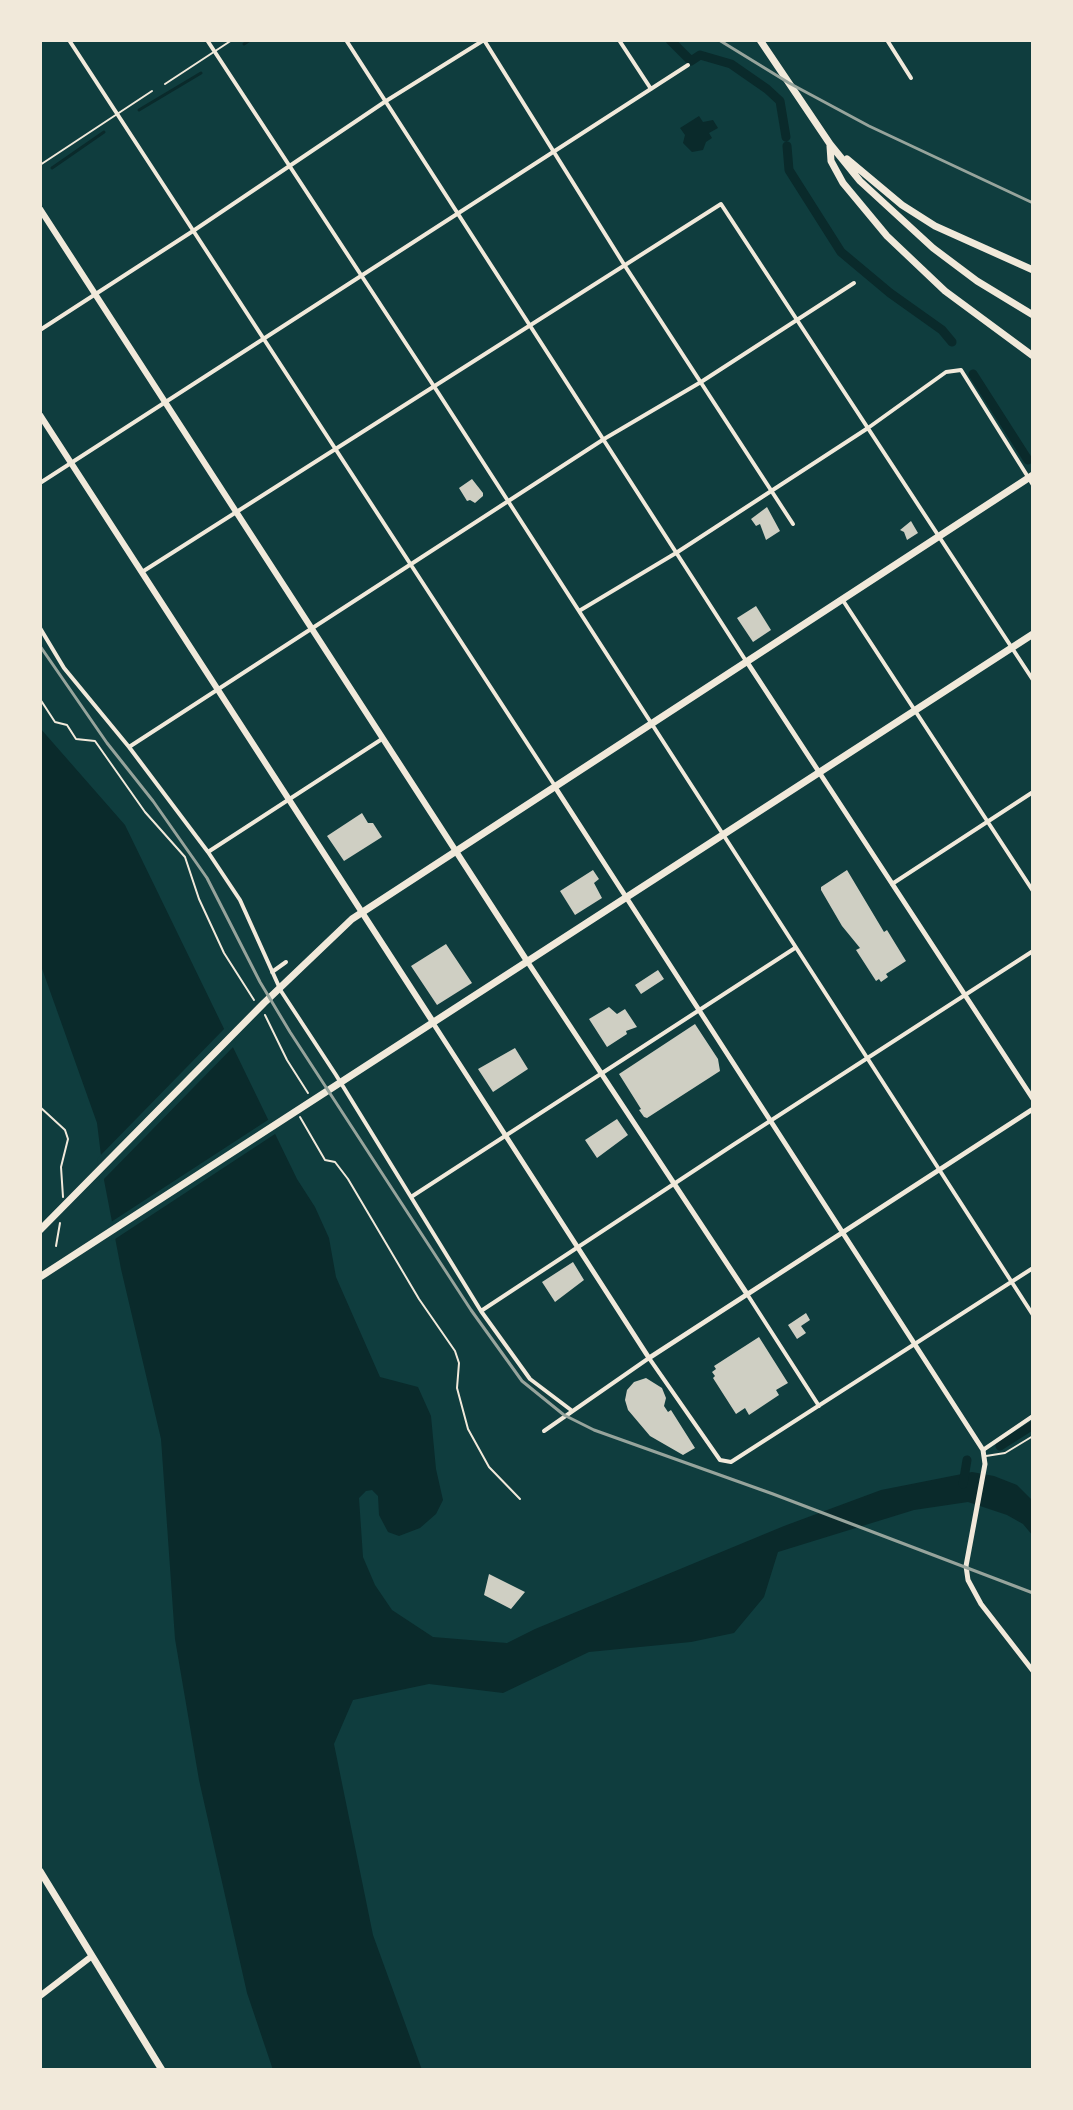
<!DOCTYPE html>
<style>
body{margin:0}
#map{position:relative;width:1073px;height:2110px;overflow:hidden;background:#0f3d3e;font-family:"DejaVu Sans",sans-serif}
canvas{display:block}
.frame{position:absolute;inset:0;border:42px solid #f1e9da;pointer-events:none}
</style>
<div id="map">
<canvas width="1073" height="2110"></canvas>
<div class="frame"></div>
</div>
<script>
const ctx = document.querySelector('canvas').getContext('2d');
ctx.lineJoin = 'round';
function paint(path, color) {
  ctx.fillStyle = color;
  ctx.fill(path, 'evenodd');
}
function poly(rows) {
  const path = new Path2D();
  for (const r of rows) {
    path.moveTo(r[0], r[1]);
    for (let i = 2; i < r.length; i += 2) path.lineTo(r[i], r[i + 1]);
  }
  return path;
}
function strokePath(path, color, width, dash) {
  ctx.strokeStyle = color;
  ctx.lineWidth = width;
  ctx.lineCap = dash ? 'butt' : 'round';
  ctx.setLineDash(dash || []);
  ctx.stroke(path);
}
paint(poly([
 [699,116,703,122,713,120,718,128,709,133,712,138,706,142,703,150,692,152,683,143,685,135,680,128],
 [40,728,125,825,297,1179,315,1207,329,1238,336,1277,380,1377,418,1387,431,1416,436,1469,443,1500,436,1514,420,1528,399,1536,388,1532,379,1515,378,1496,372,1490,366,1491,359,1498,363,1557,375,1585,392,1610,433,1637,507,1643,535,1629,784,1526,881,1490,972,1472,994,1476,1017,1485,1033,1501,1033,1536,1023,1524,1007,1515,968,1502,914,1510,778,1552,764,1597,734,1633,691,1642,589,1652,503,1693,429,1684,353,1700,334,1744,373,1935,422,2070,273,2070,247,1993,199,1780,175,1639,161,1439,121,1269,104,1180,97,1123,40,963]
]), '#0a2a2b');
paint(poly([
 [227,1026,236,1044,100,1183,97,1159],
 [271,1118,278,1132,112,1241,108,1224]
]), '#0f3d3e');
strokePath(poly([
 [244,44,250,40],
 [139,110,201,73],
 [52,168,104,132]
]), '#0a2a2b', 3);
strokePath(poly([
 [670,40,691,61,700,55,731,64,767,89,780,101,786,137],
 [787,146,789,170,841,252,890,293,942,330,952,342],
 [973,374,1028,460],
 [1000,1446,1033,1425],
 [963,1484,967,1460]
]), '#0a2a2b', 9);
paint(poly([
 [472,479,483,493,483,496,475,503,470,500,467,501,459,488],
 [767,507,780,531,766,540,760,524,756,526,751,519],
 [911,521,918,533,907,540,904,532,900,530],
 [756,606,771,630,753,642,737,618],
 [362,813,368,823,373,823,382,837,344,861,327,836],
 [593,870,599,879,594,883,602,898,575,915,560,891],
 [847,870,884,932,887,930,906,961,886,974,888,977,881,982,879,979,876,981,856,950,860,948,842,926,821,890,821,887],
 [446,944,472,983,437,1005,411,966],
 [658,970,664,979,641,994,635,985],
 [609,1007,617,1014,625,1009,637,1027,626,1031,627,1034,607,1047,589,1019],
 [695,1024,718,1059,720,1071,647,1118,644,1117,639,1110,641,1109,619,1074],
 [515,1048,528,1069,493,1092,478,1069],
 [617,1119,628,1135,597,1158,585,1140],
 [573,1262,584,1280,555,1302,542,1282],
 [806,1313,810,1320,801,1326,806,1333,797,1339,788,1325],
 [759,1337,788,1383,776,1390,779,1395,749,1415,745,1408,736,1414,713,1378,715,1376,712,1372,716,1369,714,1366],
 [646,1378,662,1388,666,1398,664,1406,668,1412,671,1410,695,1448,683,1455,650,1436,628,1410,625,1400,627,1390,634,1382],
 [489,1574,525,1592,511,1609,484,1595]
]), '#cfcfc3');
strokePath(poly([
 [40,699,55,722,67,725,76,739,95,741,145,812,185,857,199,899,224,953,254,1000],
 [265,1015,287,1060,308,1093],
 [40,1107,65,1130,68,1139,61,1167,63,1197],
 [300,1117,325,1160,335,1162,348,1179,419,1299,455,1351,459,1363,457,1388,468,1429,489,1467,520,1499],
 [56,1246,60,1223]
]), '#f1e9da', 2);
strokePath(poly([
 [165,84,232,40],
 [40,165,152,91],
 [986,1456,1005,1453,1033,1436]
]), '#f1e9da', 2);
strokePath(poly([
 [69,40,555,786],
 [207,40,439,394,1033,1315],
 [346,40,746,661],
 [484,40,625,266,793,524],
 [619,40,651,89],
 [887,40,911,78],
 [40,330,193,231,386,101,484,40],
 [40,483,688,65],
 [142,572,721,204,1033,680],
 [842,599,1033,891],
 [579,611,676,553,868,428,946,372,961,370,1033,485],
 [40,628,64,668,129,747,208,852,240,900,281,991,336,1075,481,1311,530,1379,571,1410],
 [129,747,604,439,701,382,854,283],
 [208,852,382,739],
 [892,884,1033,792],
 [272,972,286,962],
 [411,1197,795,948],
 [747,1294,819,1406],
 [481,1311,733,1145,1033,951],
 [544,1431,649,1358,720,1460,731,1462,1033,1268],
 [983,1450,1033,1416]
]), '#f1e9da', 4);
strokePath(poly([
 [747,662,1033,1099],
 [555,787,983,1450,985,1464,966,1566,968,1580,981,1604,1033,1671],
 [527,961,747,1294],
 [433,1023,649,1358,1033,1109]
]), '#f1e9da', 5);
strokePath(poly([
 [40,209,527,961],
 [40,415,433,1022],
 [40,1996,92,1956]
]), '#f1e9da', 6);
strokePath(poly([
 [760,40,830,144,860,181,933,248,977,281,1033,315],
 [830,146,831,161,843,183,887,236,945,291,1033,356],
 [847,159,902,205,935,226,1033,270],
 [40,1230,264,1003,352,919,1033,475],
 [40,1277,1033,634],
 [40,1871,162,2070]
]), '#f1e9da', 7);
strokePath(poly([
 [719,40,789,83,869,126,1033,203],
 [40,646,107,743,153,801,207,878,260,982,290,1032,471,1310,522,1381,564,1415,594,1430,773,1494,1033,1593]
]), '#97a49c', 3);
</script>
